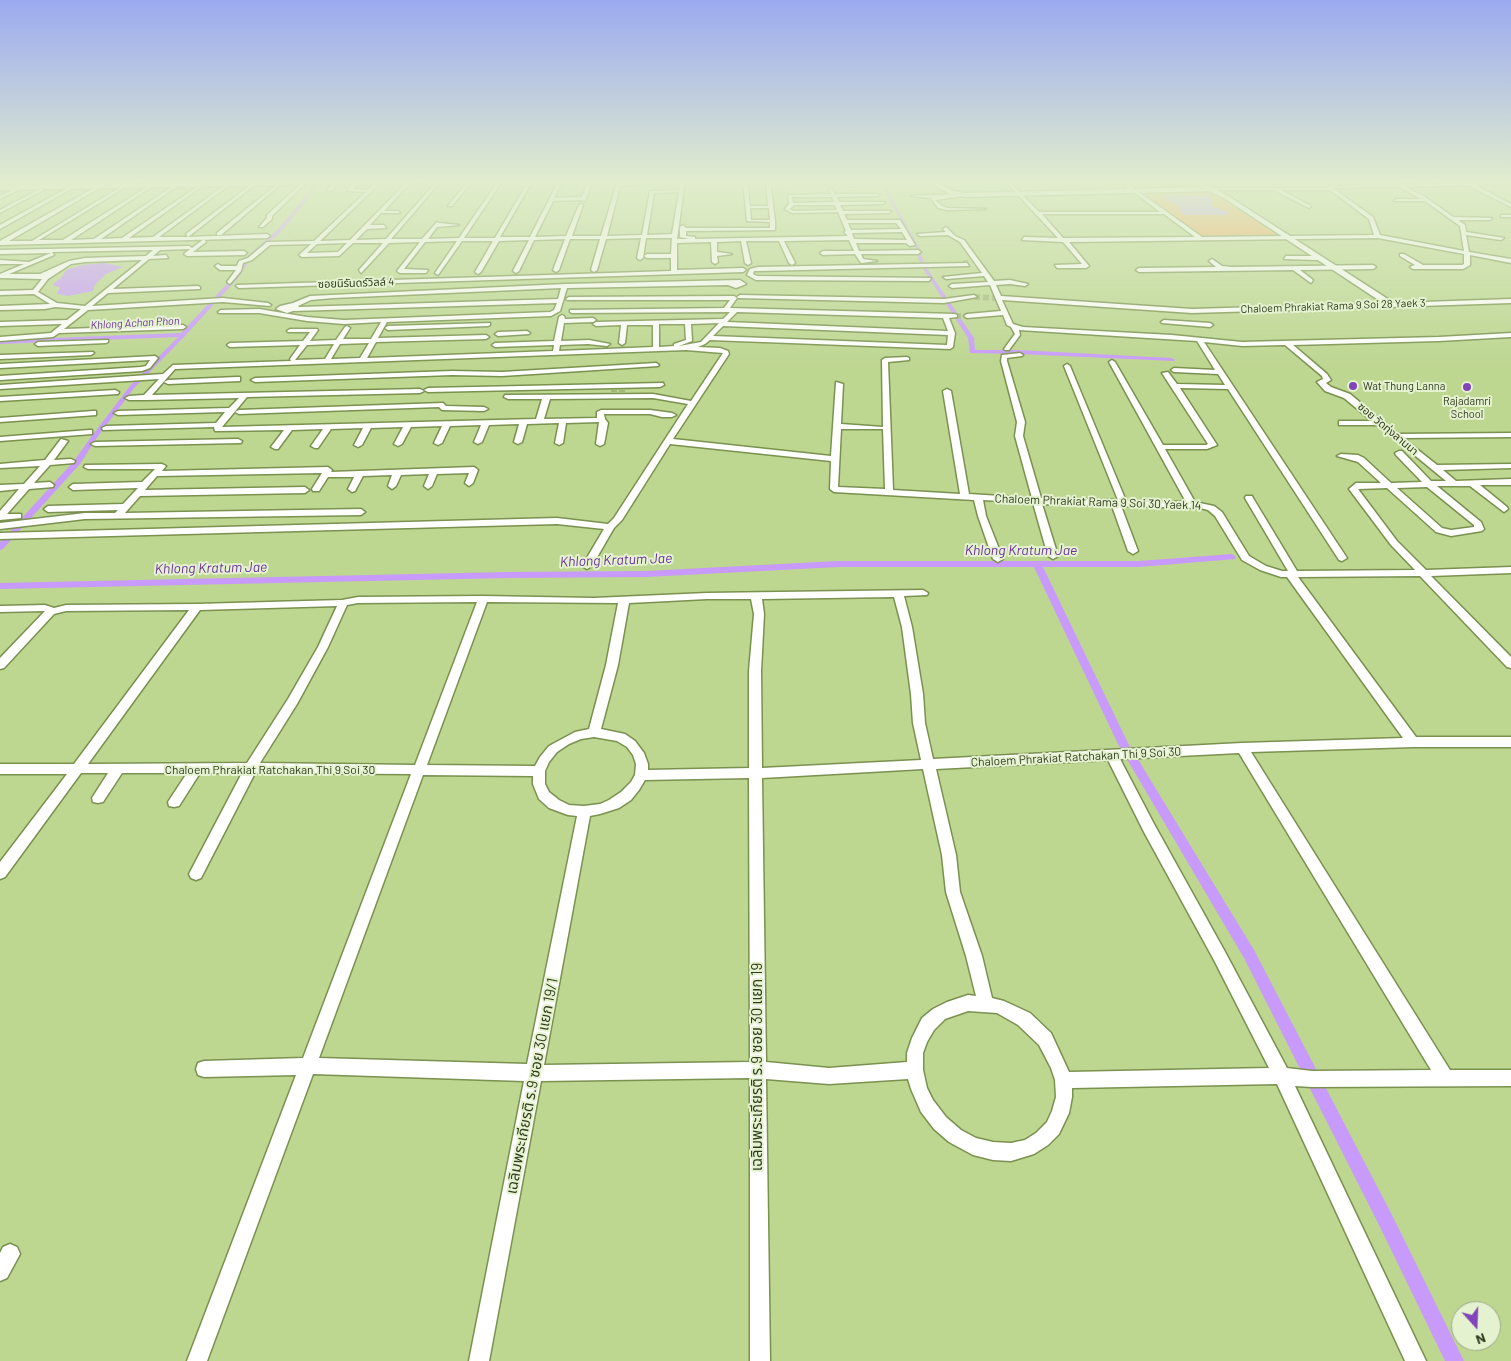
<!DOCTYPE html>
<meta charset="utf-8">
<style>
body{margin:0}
#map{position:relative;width:1511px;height:1361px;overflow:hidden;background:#bdd690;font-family:Barlow,sans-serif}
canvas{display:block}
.north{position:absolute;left:1451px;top:1301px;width:50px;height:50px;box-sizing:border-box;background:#e4f2cf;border:1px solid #9da989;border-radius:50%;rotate:160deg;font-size:14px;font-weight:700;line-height:20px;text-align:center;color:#323b1f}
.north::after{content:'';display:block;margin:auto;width:18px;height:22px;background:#8144ba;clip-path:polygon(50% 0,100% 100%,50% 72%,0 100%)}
</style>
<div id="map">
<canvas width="1511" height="1361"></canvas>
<div class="north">N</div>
</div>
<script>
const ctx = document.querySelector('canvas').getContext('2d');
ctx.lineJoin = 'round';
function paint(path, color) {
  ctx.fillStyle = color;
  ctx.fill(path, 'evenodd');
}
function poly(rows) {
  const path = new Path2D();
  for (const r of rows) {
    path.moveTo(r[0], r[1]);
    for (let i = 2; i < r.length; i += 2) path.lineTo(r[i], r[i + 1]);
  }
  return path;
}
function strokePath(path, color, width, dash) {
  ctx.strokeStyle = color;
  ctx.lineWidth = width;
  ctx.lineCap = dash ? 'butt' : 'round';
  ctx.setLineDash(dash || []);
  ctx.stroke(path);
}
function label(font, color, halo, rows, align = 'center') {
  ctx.font = font + ' Barlow,"Noto Sans Thai",sans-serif';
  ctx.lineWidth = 4;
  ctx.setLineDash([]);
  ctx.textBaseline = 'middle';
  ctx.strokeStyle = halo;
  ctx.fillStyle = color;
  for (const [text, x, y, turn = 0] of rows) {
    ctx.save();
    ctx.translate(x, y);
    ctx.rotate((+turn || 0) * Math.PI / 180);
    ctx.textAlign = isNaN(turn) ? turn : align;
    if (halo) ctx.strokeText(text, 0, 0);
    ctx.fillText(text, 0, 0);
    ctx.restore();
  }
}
paint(poly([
 [1206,192,1216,194,1281,238,1202,239,1144,193]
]), '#f2a556');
paint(poly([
 [1171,195,1209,196,1212,200,1211,206,1230,213,1226,215,1183,215,1178,205,1161,196],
 [104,263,123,267,106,274,95,285,93,291,68,296,57,294,60,287,54,286,53,284,61,278,66,270,83,265]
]), '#c89afc');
paint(poly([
 [319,180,323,180,282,231,250,259,239,277,185,336,134,388,96,439,80,464,3,549,0,550,0,542,74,461,91,437,130,386,178,337,0,344,0,340,181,333,235,275,246,257,278,229,319,180],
 [963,180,967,180,971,184,886,187,920,249,924,264,974,338,975,350,1018,350,1172,358,1175,360,1174,361,1018,354,970,353,968,338,920,264,916,249,882,187,782,188,966,183,963,180],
 [1232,554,1236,557,1235,559,1139,567,1043,567,1128,743,1254,950,1392,1215,1464,1361,1445,1361,1380,1227,1244,958,1118,744,1034,567,838,567,646,577,508,578,0,589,0,583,508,572,646,571,838,561,1139,561,1232,554]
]), '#c89afc');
strokePath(poly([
 [963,263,968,262]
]), '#a1b779', 5, [5, 2.5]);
strokePath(poly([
 [974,297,998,298],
 [955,316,967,316],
 [614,390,614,392],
 [622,390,622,392]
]), '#a1b779', 6, [6, 3]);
const minor = poly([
 [8,180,10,182,0,186,0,183,8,180],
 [34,180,39,180,0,199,0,196,34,180],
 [57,180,62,180,0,213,0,210,57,180],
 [82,180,87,180,0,229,0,225,82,180],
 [108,180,113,180,9,241,32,241,132,180,137,180,39,240,63,240,158,180,162,180,71,240,94,239,182,180,186,180,101,239,122,238,207,180,211,180,129,238,153,237,232,180,236,180,159,237,188,237,186,234,257,180,261,180,188,237,267,234,270,236,267,238,0,245,0,241,108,180],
 [282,180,286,180,221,235,217,235,217,233,282,180],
 [305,180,309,180,272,216,272,219,263,227,259,227,267,218,267,215,305,180],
 [335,180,339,181,331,191,327,191,335,180],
 [378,180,382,181,320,241,350,240,409,180,413,180,384,211,398,211,400,213,381,213,370,225,384,225,386,228,367,229,356,240,386,239,438,180,442,180,391,239,422,239,437,222,439,223,459,225,437,227,428,239,459,238,499,180,503,180,464,238,495,238,529,180,533,180,500,237,530,237,559,180,563,180,554,198,582,197,589,180,593,180,585,201,581,200,553,201,535,237,566,236,579,205,581,204,583,205,572,236,601,236,618,180,622,180,621,184,639,185,620,186,607,236,642,235,650,191,679,190,681,180,685,180,677,239,689,239,680,237,680,227,683,225,686,228,770,228,770,222,747,221,743,180,747,180,750,206,768,206,766,180,770,180,775,221,775,230,686,231,686,236,695,237,695,239,848,236,844,232,846,231,838,212,792,213,785,209,789,204,788,197,789,195,831,194,829,189,831,188,835,194,880,194,878,196,837,197,839,202,885,202,883,204,840,205,843,211,891,211,889,213,844,214,847,220,900,220,915,245,910,246,906,243,856,243,859,251,918,250,921,252,918,254,861,254,863,259,877,261,861,263,855,254,823,255,820,253,823,251,854,251,849,240,784,241,795,263,792,265,789,263,779,241,746,241,751,263,748,265,745,263,741,241,717,242,717,252,732,254,717,256,718,262,715,264,712,262,711,242,677,243,677,270,743,268,746,270,743,272,239,288,236,286,237,285,671,271,671,258,647,258,644,256,647,254,671,254,672,238,646,238,643,258,640,260,637,258,641,238,606,239,597,270,594,272,591,270,600,239,570,239,559,270,556,272,553,270,565,239,534,240,519,271,516,273,513,271,529,240,499,241,481,272,478,274,475,272,493,241,462,241,438,275,435,273,457,241,425,242,404,269,428,270,426,273,400,273,397,271,420,242,389,243,361,273,359,270,383,243,353,243,339,256,302,257,299,255,311,244,270,245,252,260,243,263,241,271,230,284,227,282,236,270,220,270,215,266,218,264,221,266,237,266,239,261,248,258,267,242,314,241,366,192,347,191,354,182,372,182,370,184,357,184,353,189,368,190,378,180],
 [679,192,672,234,647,235,654,193,679,192],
 [792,197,832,197,834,202,793,203,792,197],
 [794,205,835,205,837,210,793,211,790,209,794,205],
 [750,208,769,208,770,220,751,220,750,208],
 [848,223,896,223,901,229,851,230,848,223],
 [902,232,907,240,854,239,852,233,902,232],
 [347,243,338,252,307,253,317,244,347,243],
 [469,180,473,180,452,206,448,206,469,180],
 [797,180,804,182,890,180,887,183,804,184,797,183,797,180],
 [899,180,903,180,905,183,901,184,899,180],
 [1004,180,1008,180,1039,212,1160,212,1122,183,1083,183,1122,180,1202,237,1374,235,1369,219,1330,190,1281,190,1311,206,1309,208,1274,190,1210,190,1192,180,1197,180,1211,188,1328,188,1330,186,1511,182,1511,184,1475,185,1511,204,1511,207,1471,187,1471,185,1405,187,1424,196,1453,217,1492,218,1490,220,1458,220,1465,225,1466,232,1504,238,1501,240,1466,235,1469,252,1511,259,1511,263,1470,255,1470,265,1463,269,1413,269,1410,267,1415,265,1400,256,1400,254,1404,254,1423,265,1462,265,1464,264,1464,254,1378,238,1069,242,1089,266,1086,268,1057,268,1055,265,1082,264,1063,242,1022,240,1024,237,1058,238,1004,180],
 [1400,187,1421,199,1396,199,1394,201,1425,201,1460,226,1464,251,1380,235,1373,217,1333,188,1400,187],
 [1042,214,1164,214,1195,237,1063,238,1042,214],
 [961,194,963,196,935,200,942,206,947,208,986,209,947,210,938,208,931,198,911,196,961,194],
 [1501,215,1511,215,1511,217,1501,217,1501,215],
 [946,227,955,236,964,240,994,281,1010,280,1028,284,1025,286,1010,284,996,285,1001,296,1192,309,1392,303,1395,305,1392,307,1192,313,1002,300,1013,324,1023,327,1172,335,1242,342,1439,337,1511,333,1511,337,1439,341,1293,345,1327,374,1331,380,1326,383,1331,387,1350,394,1398,434,1511,433,1511,437,1403,438,1437,465,1511,464,1511,468,1443,470,1456,481,1511,479,1511,485,1480,485,1507,507,1508,509,1504,512,1470,486,1437,486,1481,522,1484,529,1482,531,1451,536,1436,532,1387,488,1358,489,1397,541,1426,570,1511,567,1511,573,1431,576,1511,657,1511,668,1507,667,1420,576,1298,577,1416,737,1511,737,1511,747,1413,747,1251,752,1450,1070,1511,1070,1511,1086,1312,1087,1295,1086,1426,1361,1405,1361,1277,1084,1072,1088,1072,1097,1069,1113,1059,1134,1048,1145,1034,1154,1011,1161,993,1160,973,1155,949,1142,934,1129,921,1112,911,1089,908,1079,829,1084,766,1079,770,1361,750,1361,750,1078,541,1081,489,1361,469,1361,524,1081,313,1074,207,1361,187,1361,296,1075,204,1077,198,1075,196,1069,198,1063,204,1061,303,1058,411,774,255,773,201,878,196,880,191,878,189,874,242,773,200,773,179,806,174,807,169,806,168,802,187,773,122,773,103,802,98,803,93,802,92,798,108,773,81,773,5,877,0,879,0,862,67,774,0,774,0,764,74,764,189,610,66,611,54,614,4,668,0,669,0,658,45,611,0,612,0,606,45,605,54,608,66,605,197,604,342,600,358,597,483,596,594,598,707,593,923,590,928,593,927,595,904,596,912,627,923,694,925,723,933,759,1242,743,1403,738,1287,577,1281,577,1260,570,1242,560,1215,516,1208,510,1200,508,1121,506,1138,551,1133,554,1128,551,1112,506,1042,504,1058,556,1053,559,1048,556,1033,503,983,500,986,516,1003,559,998,562,993,559,978,516,974,500,834,492,830,489,831,461,670,444,622,520,614,528,592,566,587,569,582,566,604,529,557,524,0,539,0,533,557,518,608,524,614,518,688,404,653,398,550,399,544,419,597,418,597,412,601,410,650,410,672,413,676,415,672,417,662,417,650,414,604,414,605,419,608,423,604,444,600,446,596,444,599,422,566,423,563,443,559,445,555,443,559,423,527,424,522,442,518,444,514,442,519,424,489,425,482,442,478,444,474,442,481,425,450,426,442,443,438,445,434,443,442,426,411,427,402,444,398,446,394,444,403,427,371,428,362,445,358,447,354,445,363,428,331,429,318,448,315,448,311,446,323,429,292,430,278,449,275,449,271,447,284,430,218,431,215,431,214,427,103,430,102,428,106,426,216,423,225,412,118,415,114,413,118,411,229,408,239,398,146,400,129,400,125,398,129,396,144,395,159,379,0,389,0,385,163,374,173,365,291,361,290,359,300,345,230,347,227,345,230,343,303,341,310,332,288,332,287,331,290,329,317,329,318,330,310,341,336,340,345,327,347,326,350,328,343,339,371,339,381,322,344,324,307,321,259,313,219,313,218,312,221,310,259,309,307,317,344,320,550,312,554,310,557,303,293,311,287,313,276,309,280,306,293,303,310,296,565,284,740,280,746,284,736,288,728,285,567,288,560,311,551,316,387,322,378,338,486,335,489,337,486,339,376,342,367,358,553,351,554,345,495,347,492,345,495,343,554,341,559,317,562,315,564,316,565,319,593,318,596,320,593,322,564,323,561,341,589,340,610,344,607,346,588,344,560,345,559,351,653,347,653,325,627,325,625,343,622,345,619,343,621,325,596,326,593,324,596,322,723,319,730,312,572,313,570,312,570,310,724,308,730,300,567,300,566,299,569,297,734,296,737,298,730,308,955,314,957,315,957,317,949,318,955,333,953,347,950,349,710,340,705,344,698,347,720,348,728,351,729,354,673,439,831,456,836,382,843,384,841,424,883,427,882,360,885,358,907,357,909,358,909,360,888,362,893,490,960,494,943,391,947,389,951,391,969,494,1032,498,1015,436,1017,422,1001,361,1002,355,1020,353,1023,355,1022,356,1007,358,1007,361,1025,422,1023,436,1041,498,1118,500,1064,366,1067,364,1070,366,1126,501,1186,502,1109,362,1112,360,1115,362,1163,445,1206,445,1208,444,1162,373,1168,372,1177,384,1225,385,1218,374,1174,372,1171,370,1174,368,1215,370,1197,341,1019,330,1020,335,1009,350,1005,350,1004,349,1015,334,1011,327,1007,325,1003,315,967,318,964,316,967,314,1001,311,990,285,952,288,949,286,952,284,988,282,984,276,946,279,943,277,982,273,960,242,948,235,920,236,917,234,946,232,943,229,946,227],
 [561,288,558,299,299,307,298,306,311,300,333,298,561,288],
 [737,312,943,318,948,331,727,322,737,312],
 [719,323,701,342,679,346,692,341,691,324,719,323],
 [659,324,685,324,686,340,674,344,674,346,659,347,659,324],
 [723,326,948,335,947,345,713,336,723,326],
 [1204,342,1242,346,1285,345,1322,376,1323,379,1317,382,1325,391,1344,398,1372,421,1339,421,1339,425,1378,425,1446,481,1431,481,1402,451,1399,451,1395,453,1396,455,1422,482,1391,483,1364,458,1358,455,1341,454,1337,456,1358,462,1381,483,1356,483,1349,489,1391,545,1415,570,1297,571,1253,498,1252,496,1246,496,1245,498,1288,571,1282,571,1266,566,1249,556,1222,512,1214,506,1195,502,1165,449,1207,449,1217,445,1180,388,1228,389,1339,560,1342,561,1347,558,1204,342],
 [369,343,360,358,331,359,340,344,369,343],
 [334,344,325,359,295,360,307,345,334,344],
 [686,350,723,353,691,401,653,394,505,395,504,397,508,399,542,399,536,419,222,427,247,397,420,393,424,391,420,389,152,395,175,369,686,350],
 [841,429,883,429,885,489,838,487,841,429],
 [1427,487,1474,525,1474,527,1451,530,1442,528,1397,488,1427,487],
 [894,597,902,627,911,694,913,723,921,760,762,768,761,671,764,614,762,599,894,597],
 [707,599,751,599,754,614,749,671,749,768,648,770,648,764,644,753,635,741,625,734,601,729,618,665,629,603,707,599],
 [477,602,415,765,260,763,297,704,328,647,347,605,358,603,477,602],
 [487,602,618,603,606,665,589,729,575,732,549,746,540,757,535,766,427,765,487,602],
 [337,606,318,647,288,699,247,763,88,764,200,610,337,606],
 [594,737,617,741,627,747,633,755,636,764,635,775,631,782,621,792,609,800,600,804,584,806,569,805,559,800,549,792,545,784,545,771,549,762,557,752,569,744,581,739,594,737],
 [1239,753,1431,1070,1312,1071,1287,1068,1224,950,1154,824,1120,759,1239,753],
 [1108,760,1144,832,1214,960,1269,1068,1069,1072,1051,1033,1030,1013,1004,1001,992,998,982,956,960,892,956,855,936,769,1108,760],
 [923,769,942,855,946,892,966,956,976,996,968,995,947,1002,933,1009,922,1018,912,1038,907,1053,907,1062,829,1068,766,1062,762,778,923,769],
 [423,775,533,776,533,784,539,799,549,808,568,815,577,816,527,1064,319,1058,423,775],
 [749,778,750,1062,544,1065,590,816,600,814,619,808,631,800,639,790,645,780,749,778],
 [968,1011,997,1013,1018,1025,1039,1045,1051,1068,1055,1080,1056,1097,1052,1111,1047,1122,1036,1133,1025,1140,1011,1143,993,1142,976,1138,961,1130,946,1117,933,1100,927,1088,923,1070,923,1053,927,1042,934,1030,945,1019,968,1011],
 [204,239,206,242,193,252,244,251,247,253,244,255,187,256,184,254,190,249,160,250,153,256,166,255,168,258,149,259,113,289,198,286,200,287,200,289,108,293,92,306,223,298,268,303,271,305,270,306,223,302,88,310,64,329,183,325,186,327,183,329,59,333,53,337,0,341,0,337,51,333,62,324,0,326,0,322,67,320,81,309,55,307,45,309,0,310,0,306,50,304,34,294,0,295,0,291,33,290,42,279,0,278,0,274,24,264,0,264,0,260,29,262,51,253,0,254,0,250,189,246,192,248,204,239],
 [153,250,146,256,85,258,69,261,40,274,9,274,54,255,52,252,153,250],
 [142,260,85,306,57,303,38,292,48,279,71,264,85,262,142,260],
 [1286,256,1318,256,1321,258,1318,260,1284,259,1286,256],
 [1212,259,1222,266,1232,267,1373,265,1376,267,1373,269,1300,270,1313,280,1311,283,1293,270,1139,272,1136,270,1139,268,1216,267,1209,261,1212,259],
 [967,263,969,266,758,271,754,271,753,274,757,276,931,278,929,281,756,280,747,275,750,269,758,267,967,263],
 [740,295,944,299,974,295,977,297,944,303,738,298,737,297,740,295],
 [1164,320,1210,323,1213,325,1210,327,1162,323,1161,322,1164,320],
 [490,323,490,325,488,326,388,330,385,328,388,326,490,323],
 [527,331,530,333,529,334,498,336,495,334,498,332,527,331],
 [108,340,108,342,106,343,38,346,35,344,38,342,108,340],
 [93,352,94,353,91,355,0,359,0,355,93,352],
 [155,356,158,358,150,368,142,371,0,380,0,376,141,367,146,366,150,360,0,368,0,364,155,356],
 [656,363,659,365,658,366,502,376,452,375,255,382,251,380,255,378,452,371,502,372,656,363],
 [237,377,240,377,240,381,168,384,164,382,168,380,237,377],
 [663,383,664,385,660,387,428,392,424,390,428,388,663,383],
 [115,390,119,392,118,394,0,401,0,397,115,390],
 [443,403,446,406,484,407,488,409,484,411,442,410,439,407,239,414,235,412,239,410,443,403],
 [93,411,96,411,96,415,0,422,0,418,93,411],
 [89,430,92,430,92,434,0,441,0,437,89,430],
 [61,439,68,441,54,460,71,459,75,461,74,463,50,465,34,483,50,482,54,485,53,487,29,489,7,514,21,514,21,518,0,520,0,511,19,489,0,491,0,485,24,484,40,466,0,468,0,464,45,460,61,439],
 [238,439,242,441,241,443,95,446,91,444,95,442,238,439],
 [162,464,166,466,162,471,328,467,332,470,331,472,474,467,478,470,473,483,469,486,465,483,469,473,437,474,432,486,428,489,424,486,429,474,401,475,396,486,392,489,388,486,392,475,363,476,355,491,352,492,348,489,354,477,328,477,319,491,313,491,312,489,322,473,157,476,145,490,305,487,309,490,305,493,140,496,125,513,361,509,365,512,361,515,85,519,0,529,0,523,85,513,115,513,118,510,48,512,44,509,48,506,123,504,138,488,73,490,69,487,73,484,142,482,155,469,88,469,84,467,85,465,162,464],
 [10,1244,17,1247,20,1254,7,1278,0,1281,0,1253,3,1247,10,1244]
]);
const major = poly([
 [361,180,442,180,439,182,0,190,0,186,361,180],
 [924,180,931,180,954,191,965,193,1210,187,1228,196,1394,303,1511,299,1511,303,1389,307,1224,198,1209,191,965,197,950,194,924,180]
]);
strokePath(minor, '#7a914f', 3);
strokePath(major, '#7a914f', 3);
paint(minor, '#fff');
paint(major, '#fff');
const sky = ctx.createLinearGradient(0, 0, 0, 370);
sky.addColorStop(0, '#9baaf0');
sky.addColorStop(0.49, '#e1edcd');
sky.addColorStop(1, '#e1edcd00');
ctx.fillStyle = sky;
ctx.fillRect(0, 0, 1511, 370);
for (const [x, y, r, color] of [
 [1353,386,5,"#8144ba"],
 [1467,387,5,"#8144ba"]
]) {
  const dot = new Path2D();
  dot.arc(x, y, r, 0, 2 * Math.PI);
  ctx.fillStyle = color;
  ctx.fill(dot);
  strokePath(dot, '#e4f2cf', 2);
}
label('11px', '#323b1f', '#e4f2cf', [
 ["ซอยนิรันดร์วิลล์ 4",356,283,-2],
 ["Chaloem Phrakiat Rama 9 Soi 28 Yaek 3",1333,306,-2],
 ["ซอย วัดทุ่งลานนา",1388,429,40]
]);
label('italic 11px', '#6b309f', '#e4f2cf', [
 ["Khlong Achan Phon",135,323,-3]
]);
label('11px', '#323b1f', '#e4f2cf', [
 ["Wat Thung Lanna",1363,386],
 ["Rajadamri",1467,401,"center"],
 ["School",1467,414,"center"]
], 'left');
label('12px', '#323b1f', '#e4f2cf', [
 ["Chaloem Phrakiat Rama 9 Soi 30 Yaek 14",1098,502,2],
 ["Chaloem Phrakiat Ratchakan Thi 9 Soi 30",1076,757,-3],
 ["Chaloem Phrakiat Ratchakan Thi 9 Soi 30",270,770]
]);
label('italic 14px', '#6b309f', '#e4f2cf', [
 ["Khlong Kratum Jae",1021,550],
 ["Khlong Kratum Jae",616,560,-2],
 ["Khlong Kratum Jae",211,568,-1]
]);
label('15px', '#323b1f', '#e4f2cf', [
 ["เฉลิมพระเกียรติ ร.9 ซอย 30 แยก 19",757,1067,-90],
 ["เฉลิมพระเกียรติ ร.9 ซอย 30 แยก 19/1",532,1086,-79]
]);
</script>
